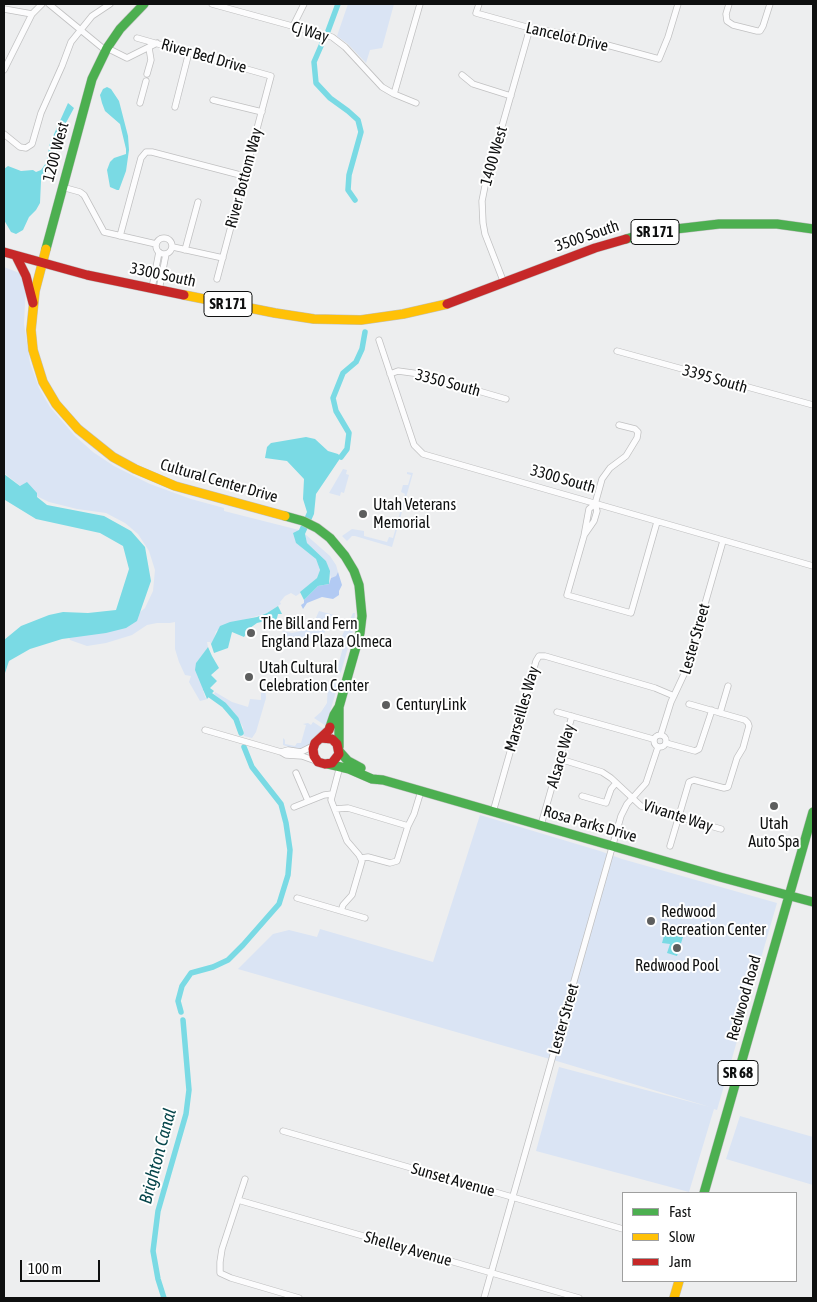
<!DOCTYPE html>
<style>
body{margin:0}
#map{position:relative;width:817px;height:1302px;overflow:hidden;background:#edeeef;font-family:"Asap Condensed",sans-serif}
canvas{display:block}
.frame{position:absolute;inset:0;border:5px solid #0f1010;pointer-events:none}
.legend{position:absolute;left:622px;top:1192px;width:175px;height:90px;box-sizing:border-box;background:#fff;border:1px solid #9f9f9f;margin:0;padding:6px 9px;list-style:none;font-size:15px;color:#0f1010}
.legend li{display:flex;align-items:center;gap:10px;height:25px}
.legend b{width:25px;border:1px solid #9f9f9f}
.scale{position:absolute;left:20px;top:1260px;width:80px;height:22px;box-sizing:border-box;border:2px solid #0f1010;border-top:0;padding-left:6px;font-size:15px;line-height:18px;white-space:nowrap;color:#0f1010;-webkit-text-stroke:4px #fff;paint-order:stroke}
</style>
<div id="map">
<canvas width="817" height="1302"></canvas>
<div class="frame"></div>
<ul class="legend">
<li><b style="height:6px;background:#4caf50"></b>Fast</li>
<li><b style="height:6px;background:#ffc107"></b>Slow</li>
<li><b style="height:6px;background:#c62828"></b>Jam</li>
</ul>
<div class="scale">100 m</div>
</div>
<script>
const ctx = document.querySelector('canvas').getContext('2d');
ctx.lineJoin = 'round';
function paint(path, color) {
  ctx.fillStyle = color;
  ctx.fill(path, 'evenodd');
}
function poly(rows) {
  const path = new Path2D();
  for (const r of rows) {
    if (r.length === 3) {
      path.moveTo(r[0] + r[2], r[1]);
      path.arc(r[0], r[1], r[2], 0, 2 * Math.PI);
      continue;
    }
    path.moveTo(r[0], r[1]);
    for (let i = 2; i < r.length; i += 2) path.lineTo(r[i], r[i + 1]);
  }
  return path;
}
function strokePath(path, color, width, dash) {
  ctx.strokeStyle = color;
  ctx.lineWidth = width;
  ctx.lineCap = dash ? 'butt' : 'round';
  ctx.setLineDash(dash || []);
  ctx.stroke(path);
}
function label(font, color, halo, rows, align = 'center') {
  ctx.font = font + ' "Asap Condensed",sans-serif';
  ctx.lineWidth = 4;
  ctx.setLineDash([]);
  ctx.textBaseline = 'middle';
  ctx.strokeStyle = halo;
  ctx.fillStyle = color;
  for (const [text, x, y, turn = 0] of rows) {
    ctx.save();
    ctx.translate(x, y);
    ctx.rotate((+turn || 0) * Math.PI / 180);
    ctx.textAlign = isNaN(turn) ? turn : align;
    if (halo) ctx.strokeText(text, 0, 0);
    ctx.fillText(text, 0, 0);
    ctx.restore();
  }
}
paint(poly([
 [348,4,394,4,382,48,370,50,366,63,348,44,337,36],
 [4,267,22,274,26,285,24,324,30,363,39,388,50,407,75,436,93,452,114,466,150,484,191,499,224,508,224,511,299,530,296,543,316,559,320,570,317,578,299,594,296,596,291,593,285,596,280,602,281,604,267,613,240,621,216,631,213,642,211,644,210,642,207,642,208,647,196,663,205,697,207,699,204,700,200,701,189,682,191,676,185,675,179,662,175,649,175,622,170,623,157,623,147,625,132,635,106,643,87,646,70,640,68,634,133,618,145,608,153,591,155,570,149,551,138,534,125,523,106,513,77,509,49,502,28,492,4,473],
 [343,469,347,470,346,474,349,475,344,493,341,492,340,496,329,493],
 [407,472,413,473,392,547,355,536,352,536,347,541,342,536,352,529,364,531,364,536,387,542,389,537,393,538,405,494,401,492,403,485,408,485,411,475,407,474],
 [305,534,330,556,336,565,338,572,336,576,331,578,326,561,307,543],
 [319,611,334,615,330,625,323,634,314,641,304,645,289,647,279,645,283,631,292,633,305,630,314,622],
 [353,613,355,613,354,627,352,634,349,633,348,636,351,637,341,672,338,675,333,674,332,672,336,673,345,640,342,638,342,636],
 [330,682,335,683,337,688,326,726,314,718,321,712,327,703,328,684],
 [261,687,265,687,266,698,256,732,252,738,244,736,243,727,236,715,228,706,214,694,215,692,232,702,248,707,250,699,261,700],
 [313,722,324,729,313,738,307,747,302,749,294,749,283,745,283,738,285,740,285,744,295,746,297,743,301,743,306,725,303,724,308,723,311,725],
 [480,815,600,851,622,859,777,903,717,1110,714,1109,689,1192,536,1151,559,1067,710,1107,560,1062,238,969,273,934,289,930,317,937,320,929,433,962],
 [740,1116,813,1137,813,1185,726,1159]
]), '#dae4f4');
paint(poly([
 [338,572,342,585,339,591,339,595,333,599,322,597,307,603,303,609,301,605,304,603,304,600,318,586,329,584,331,578,336,576]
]), '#b2caf3');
paint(poly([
 [107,87,111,89,119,101,128,136,129,150,126,171,119,190,117,190,110,187,107,170,110,162,114,158,126,154,126,149,120,124,105,111,102,103,100,95,103,89],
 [68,103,74,108,61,132,54,165,47,171,41,181,40,203,36,210,29,217,23,230,16,234,11,232,4,220,4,169,8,166,21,171,33,170,36,172,41,170,46,163,50,143],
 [306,437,315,439,328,451,338,454,341,457,316,494,314,514,305,534,307,543,326,561,330,571,329,584,318,586,304,600,300,592,317,578,320,570,316,559,296,543,293,533,299,530,307,512,303,499,304,479,287,461,265,458,267,447,271,443],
 [4,474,20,486,27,482,37,493,37,497,47,505,104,516,131,531,145,547,151,581,137,621,126,628,106,633,62,639,30,649,9,661,4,676,4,640,21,626,49,615,63,612,88,613,116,610,129,569,123,546,100,533,36,519,5,500],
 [278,606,282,614,278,614,276,622,265,621,257,623,250,628,244,637,232,632,228,648,214,653,211,644,220,626,230,622,257,617,267,613],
 [208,647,212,656,219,668,211,675,217,681,210,688,214,691,207,699,195,670,196,663],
 [665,932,683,937,677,956,667,953,670,944,662,943]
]), '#7adae4');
strokePath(poly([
 [328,31,338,4],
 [324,39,314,62,316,83,330,98,348,111,358,120,361,132,349,175,348,190,355,200],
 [341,457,347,449,349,433,336,411,333,398,343,373,356,362,362,349,365,332],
 [206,689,210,695,224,705,236,719,241,733],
 [181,1012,178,1001,182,986,191,973,213,967,228,960,243,945,279,904,288,875,290,850,286,823,281,804,252,767,244,747],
 [164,1298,158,1279,153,1251,158,1211,186,1114,189,1090,183,1020]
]), '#7adae4', 5.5);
const street = poly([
 [49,4,105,50],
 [212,4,332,37,345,47,382,87,394,94,416,103],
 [479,4,476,13,530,28,570,35,659,59,668,37,678,4],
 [729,4,726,14,727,21,733,25,757,31,760,31,763,26,770,4],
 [4,9,32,14],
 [293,26,304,4],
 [137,38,271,76,217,279],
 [107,48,127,58,157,43],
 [4,70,32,14,42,4],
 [147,74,151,60,149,48],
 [462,75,473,84,511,96],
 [394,94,420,4],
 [213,100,262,112],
 [140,103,146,81],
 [175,107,189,52],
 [4,134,20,147,26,148,32,144,41,113,62,66,71,42,92,16,110,4],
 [62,187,80,192,84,195,104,232,156,244],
 [120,236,141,158,146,152,152,152,244,176],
 [164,246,8],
 [173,247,223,258],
 [185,250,198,202],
 [504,283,485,234,483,223,482,201,485,186,530,28],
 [152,288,159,252],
 [159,290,166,254],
 [379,340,414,445,423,454,813,566],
 [617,351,813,405],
 [390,374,398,371,420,374,506,399],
 [595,504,589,509,584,536,567,595,631,613,657,522],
 [585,534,594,521,597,511,595,504,602,479,610,468,626,456,637,438,638,432,635,429,619,425],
 [557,712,653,739],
 [720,713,728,686],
 [205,730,281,752,286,755,302,756,316,761],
 [661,734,671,702,686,670,723,541],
 [660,741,6],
 [666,743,695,751,699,749,712,710],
 [281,752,288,750,301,752,313,746],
 [560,759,602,772,611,778,641,806,721,829],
 [340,766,331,800,347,841,359,855,362,861,352,895,343,905,341,911],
 [296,773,308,801],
 [582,796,606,803,611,789,616,783],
 [294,807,324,795,332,794],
 [335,809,348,808,408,826],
 [493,812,536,661,539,656,545,656,655,688,674,696],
 [541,825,572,716],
 [670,846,689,782,694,780,724,788,728,787,737,758,743,748,749,726,748,723,745,720,689,704],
 [361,858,368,857,390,863,397,861,408,826,414,814,421,791],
 [297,898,365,918],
 [283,1131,623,1229],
 [245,1179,222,1249,220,1262,220,1273,231,1278,299,1298],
 [238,1200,579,1298],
 [484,1298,621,816,627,804,646,783,658,747]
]);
const fast = poly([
 [626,239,650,232,719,224,777,224,813,229],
 [46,249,92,79,107,48,120,29,144,4],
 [285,516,303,521,317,528,330,538,345,556,354,571,359,585,362,616,360,633,339,707,334,715,330,727],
 [339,708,339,747],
 [339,751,348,761,361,768],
 [328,764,349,769,372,779,383,780,720,877,813,902],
 [704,1193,813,812]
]);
const slow = poly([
 [46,249,35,291,31,330,33,350,43,382,56,404,78,429,113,457,135,469,175,486,285,516],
 [184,295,275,313,314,319,361,320,403,314,447,304],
 [674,1298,679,1281]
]);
const jam = poly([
 [4,252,87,275,184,295],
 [16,256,26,276,33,303],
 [447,304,595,248,626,239],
 [321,738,332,739,337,744,339,754,332,763,325,764,318,762,314,756,313,749,315,743,329,730,330,727]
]);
strokePath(street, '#c0c0c1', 7);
strokePath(fast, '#c0c0c1', 10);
strokePath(slow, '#c0c0c1', 10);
strokePath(jam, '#c0c0c1', 10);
strokePath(street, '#fcfcfd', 5.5);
strokePath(fast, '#4caf50', 9);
strokePath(slow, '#ffc107', 9);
strokePath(jam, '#c62828', 9);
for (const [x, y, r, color] of [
 [363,514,5,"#5d5e5e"],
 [251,633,5,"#5d5e5e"],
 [249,677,5,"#5d5e5e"],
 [386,705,5,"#5d5e5e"],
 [774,806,5,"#5d5e5e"],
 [651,921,5,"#5d5e5e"],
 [677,948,5,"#5d5e5e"]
]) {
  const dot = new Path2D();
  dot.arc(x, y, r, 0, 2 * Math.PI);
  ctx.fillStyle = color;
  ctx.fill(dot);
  strokePath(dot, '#fff', 2);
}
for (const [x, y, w] of [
 [655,232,48],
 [228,304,48],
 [738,1073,40]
]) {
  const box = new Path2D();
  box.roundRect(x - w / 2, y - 12.5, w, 25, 4);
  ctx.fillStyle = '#fff';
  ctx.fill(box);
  strokePath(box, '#0f1010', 1);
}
label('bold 15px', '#0f1010', null, [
 ["SR 171",655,232],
 ["SR 171",228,304],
 ["SR 68",738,1073]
]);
label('16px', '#0f1010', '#fff', [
 ["Cj Way",310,32,17],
 ["Lancelot Drive",567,37,13],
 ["River Bed Drive",204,56,16],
 ["1200 West",56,152,-75],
 ["1400 West",494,156,-74],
 ["River Bottom Way",244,178,-75],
 ["3500 South",587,236,-19],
 ["3300 South",163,275,12],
 ["3395 South",715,379,16],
 ["3350 South",448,383,15],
 ["3300 South",563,479,16],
 ["Cultural Center Drive",219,481,16],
 ["Lester Street",695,639,-74],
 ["Marseilles Way",522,709,-74],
 ["Alsace Way",561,756,-74],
 ["Vivante Way",678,816,18],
 ["Rosa Parks Drive",590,824,16],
 ["Redwood Road",744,998,-74],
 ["Lester Street",564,1019,-74],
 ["Sunset Avenue",453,1180,16],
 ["Shelley Avenue",408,1249,16]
]);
label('16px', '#0f1010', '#fff', [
 ["Utah Veterans",373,505],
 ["Memorial",373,523],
 ["The Bill and Fern",261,624],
 ["England Plaza Olmeca",261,642],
 ["Utah Cultural",259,668],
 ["Celebration Center",259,686],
 ["CenturyLink",396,705],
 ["Utah",774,824,"center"],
 ["Auto Spa",774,842,"center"],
 ["Redwood",661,912],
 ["Recreation Center",661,930],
 ["Redwood Pool",677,966,"center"]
], 'left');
label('italic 18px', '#08474c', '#fff', [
 ["Brighton Canal",158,1156,-75]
]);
</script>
